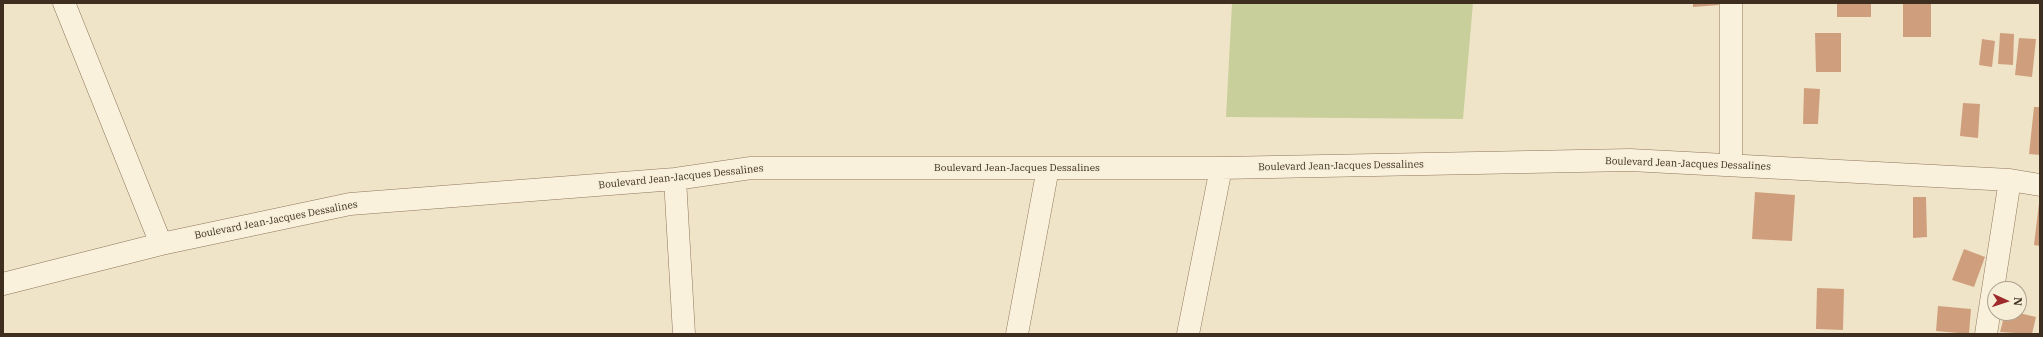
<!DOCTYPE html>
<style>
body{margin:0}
#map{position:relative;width:2043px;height:337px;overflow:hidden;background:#f0e4c8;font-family:"IBM Plex Serif",serif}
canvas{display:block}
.frame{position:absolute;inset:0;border:4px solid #3d2e20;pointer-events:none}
.north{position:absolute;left:1987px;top:281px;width:40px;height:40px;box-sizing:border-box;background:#f7eed8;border:1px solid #ada18e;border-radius:50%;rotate:93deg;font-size:11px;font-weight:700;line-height:16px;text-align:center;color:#3d2e20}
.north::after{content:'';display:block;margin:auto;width:14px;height:18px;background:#9e2a2b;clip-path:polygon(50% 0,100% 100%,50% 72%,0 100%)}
</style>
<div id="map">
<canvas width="2043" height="337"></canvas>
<div class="frame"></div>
<div class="north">N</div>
</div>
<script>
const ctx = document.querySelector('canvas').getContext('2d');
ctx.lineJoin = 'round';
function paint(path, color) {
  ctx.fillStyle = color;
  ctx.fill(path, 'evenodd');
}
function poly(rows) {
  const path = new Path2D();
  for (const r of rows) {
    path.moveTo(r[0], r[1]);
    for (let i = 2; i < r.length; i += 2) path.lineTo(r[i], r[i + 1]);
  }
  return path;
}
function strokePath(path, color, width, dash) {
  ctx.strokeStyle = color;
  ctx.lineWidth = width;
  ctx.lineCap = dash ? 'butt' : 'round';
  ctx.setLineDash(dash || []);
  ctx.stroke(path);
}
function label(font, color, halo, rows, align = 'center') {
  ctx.font = font + ' "IBM Plex Serif",serif';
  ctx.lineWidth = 3;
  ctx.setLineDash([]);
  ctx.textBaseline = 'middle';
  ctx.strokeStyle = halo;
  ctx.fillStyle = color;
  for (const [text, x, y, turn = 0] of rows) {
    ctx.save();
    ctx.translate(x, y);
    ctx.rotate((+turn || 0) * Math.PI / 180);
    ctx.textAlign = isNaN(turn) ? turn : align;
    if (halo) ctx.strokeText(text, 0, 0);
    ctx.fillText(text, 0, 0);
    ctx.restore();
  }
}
paint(poly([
 [1232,3,1473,3,1463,119,1226,117]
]), '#c9cf9b');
paint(poly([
 [1693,3,1718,3,1719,5,1693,7],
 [1837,3,1871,3,1871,17,1837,17],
 [1903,3,1931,3,1931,37,1903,37],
 [1815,33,1841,33,1841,72,1816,72],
 [2000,33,2014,34,2013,65,1998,64],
 [2019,38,2036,39,2032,77,2015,75],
 [1982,39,1995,41,1992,67,1979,65],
 [1804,88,1820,89,1818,124,1803,124],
 [1963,103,1980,104,1978,138,1960,136],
 [2034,107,2040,107,2040,155,2029,154],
 [1755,192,1795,195,1792,241,1752,239],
 [1913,197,1926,197,1927,237,1913,238],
 [2039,203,2040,203,2040,246,2034,245],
 [1964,249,1985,257,1974,287,1952,280],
 [1817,288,1844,289,1843,330,1816,329],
 [1938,306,1971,309,1969,334,1936,331],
 [2005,313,2019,313,2036,317,2032,334,2000,332]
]), '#cf9f7d');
const minor = poly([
 [64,3,161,244],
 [1731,165,1731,3],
 [675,179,684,334],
 [3,284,161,244,350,204,675,179,751,168,1221,168,1630,160,2010,180,2040,185],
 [1017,334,1048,168],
 [1188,334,1221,168],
 [1986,334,2010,180]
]);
strokePath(minor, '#8d765c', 23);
strokePath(minor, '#faf1dc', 22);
label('10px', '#3d2e20', '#f7eed8', [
 ["Boulevard Jean-Jacques Dessalines",1688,164,2],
 ["Boulevard Jean-Jacques Dessalines",1341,166,-1],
 ["Boulevard Jean-Jacques Dessalines",1017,168],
 ["Boulevard Jean-Jacques Dessalines",681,177,-6],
 ["Boulevard Jean-Jacques Dessalines",276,220,-11]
]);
</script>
